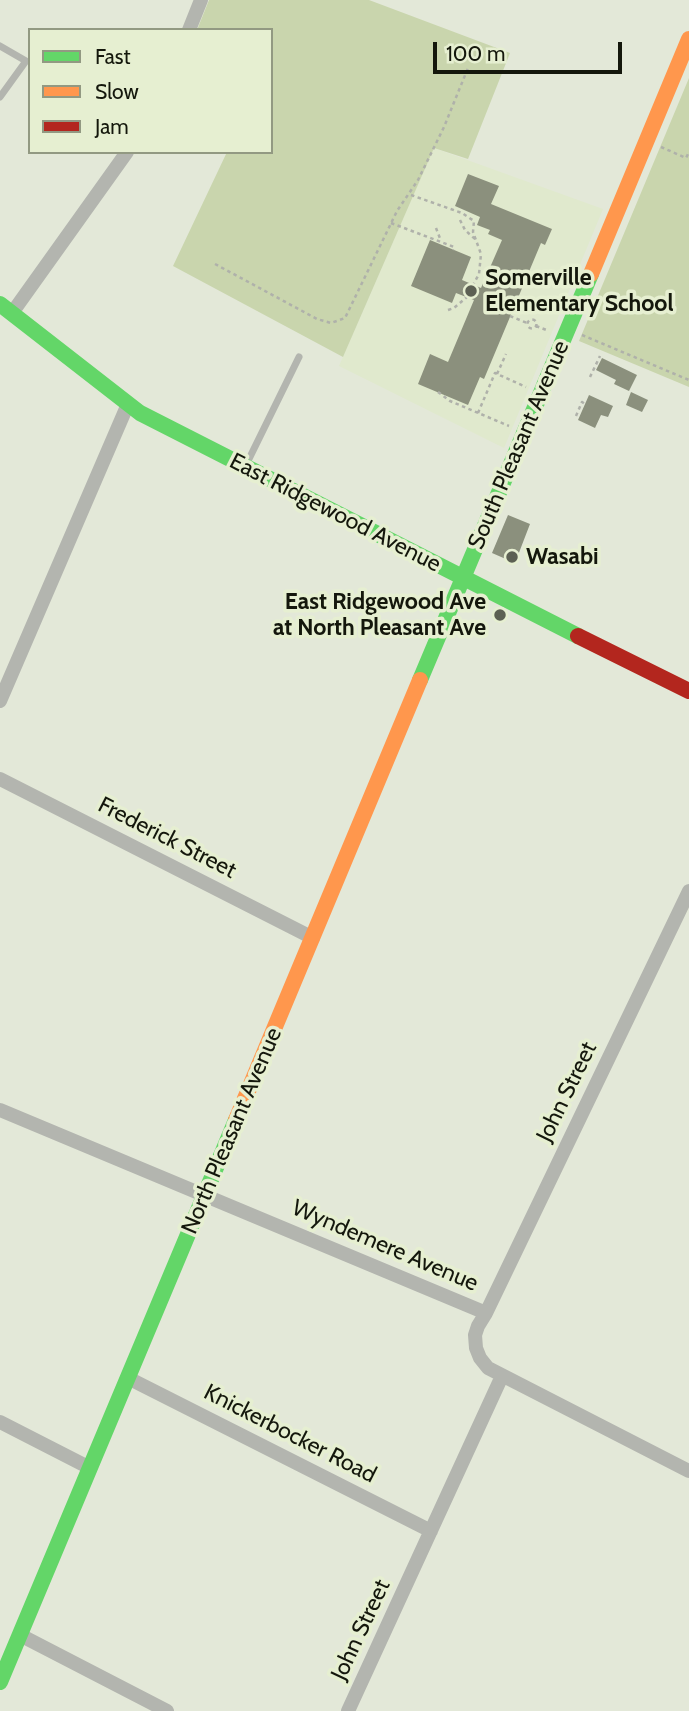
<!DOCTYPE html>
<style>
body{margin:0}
#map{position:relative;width:689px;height:1711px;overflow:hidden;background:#e3e8d8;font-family:Cabin,sans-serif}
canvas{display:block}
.legend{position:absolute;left:28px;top:28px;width:245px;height:126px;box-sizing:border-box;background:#e6efd1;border:2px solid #929982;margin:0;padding:9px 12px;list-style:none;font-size:21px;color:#14170c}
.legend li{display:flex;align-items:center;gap:14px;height:35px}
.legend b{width:35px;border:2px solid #929982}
.scale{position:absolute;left:433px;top:42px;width:189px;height:32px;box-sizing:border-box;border:4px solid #14170c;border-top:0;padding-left:9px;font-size:21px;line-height:24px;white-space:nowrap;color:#14170c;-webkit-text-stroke:5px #e6efd1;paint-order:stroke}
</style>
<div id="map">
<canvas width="689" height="1711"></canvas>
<ul class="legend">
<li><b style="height:9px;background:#63d668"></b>Fast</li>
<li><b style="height:9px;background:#ff974d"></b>Slow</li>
<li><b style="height:9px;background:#b3261e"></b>Jam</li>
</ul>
<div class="scale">100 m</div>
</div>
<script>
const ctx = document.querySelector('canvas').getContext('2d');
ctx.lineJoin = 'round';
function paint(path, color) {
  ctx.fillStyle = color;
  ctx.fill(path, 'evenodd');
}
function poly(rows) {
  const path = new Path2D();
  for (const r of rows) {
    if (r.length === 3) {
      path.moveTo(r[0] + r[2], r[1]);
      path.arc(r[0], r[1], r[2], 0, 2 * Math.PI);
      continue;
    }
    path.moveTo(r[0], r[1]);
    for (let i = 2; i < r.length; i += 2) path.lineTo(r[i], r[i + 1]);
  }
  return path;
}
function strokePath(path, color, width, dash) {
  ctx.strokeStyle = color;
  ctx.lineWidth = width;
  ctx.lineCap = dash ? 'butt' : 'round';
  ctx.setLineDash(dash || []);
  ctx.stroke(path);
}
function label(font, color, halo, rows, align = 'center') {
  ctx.font = font + ' Cabin,sans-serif';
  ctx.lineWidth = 7;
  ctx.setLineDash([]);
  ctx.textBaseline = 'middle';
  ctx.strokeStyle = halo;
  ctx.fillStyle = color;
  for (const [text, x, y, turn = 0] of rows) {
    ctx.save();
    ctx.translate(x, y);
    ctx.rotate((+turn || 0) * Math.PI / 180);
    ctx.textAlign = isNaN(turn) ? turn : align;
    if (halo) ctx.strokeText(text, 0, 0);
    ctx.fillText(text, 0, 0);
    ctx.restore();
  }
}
paint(poly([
 [434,148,603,209,504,448,339,366]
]), '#e0e9cd');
paint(poly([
 [209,0,369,0,510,53,468,159,434,148,343,357,173,266,227,152,271,152,271,30,197,30],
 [689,78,689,387,579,341]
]), '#c9d5ad');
paint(poly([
 [468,174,499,186,491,204,552,229,545,245,541,243,484,379,480,377,468,405,418,384,430,354,448,362,474,300,456,293,452,303,411,286,430,240,471,257,462,280,481,288,502,240,488,234,490,230,477,225,480,217,455,206],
 [602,358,637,375,629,391,614,384,616,380,596,370],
 [631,392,648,400,642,412,626,405],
 [589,395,613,406,608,417,601,415,595,428,578,420],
 [508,515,530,524,515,563,492,553]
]), '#8b907d');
strokePath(poly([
 [661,147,686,158,688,154],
 [411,195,462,213,474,221,473,232,481,254,479,274,473,285],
 [460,220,465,230,475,239],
 [391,223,454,247,453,250],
 [436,228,441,241],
 [215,264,317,319,331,323,345,318,397,211,418,180,444,127,468,68],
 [448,310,454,308,467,297],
 [510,316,527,323],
 [532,324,4.5],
 [536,326,549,331],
 [582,335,689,380],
 [497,374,506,354],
 [590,377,600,356],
 [438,392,450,401,509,426],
 [478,413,495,373,526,387],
 [576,416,582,402,585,404]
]), '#afb1aa', 2.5, [3.5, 3.5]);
strokePath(poly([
 [0,46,26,61,0,97],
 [247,463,299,357]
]), '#b3b5af', 7);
strokePath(poly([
 [189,30,201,0],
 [12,313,127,152],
 [0,701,128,404],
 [0,779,313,938],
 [689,891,486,1313,478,1326,475,1335,476,1348,480,1358,488,1368,689,1471],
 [0,1110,486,1313],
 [128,1378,431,1531],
 [0,1422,90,1468],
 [20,1635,167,1711],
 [348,1711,502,1376]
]), '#b3b5af', 14);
strokePath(poly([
 [0,304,140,413,578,636],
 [420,680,591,274],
 [0,1682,236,1120]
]), '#63d668', 16);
strokePath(poly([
 [591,274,689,39],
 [236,1120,420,680]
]), '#ff974d', 16);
strokePath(poly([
 [578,636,689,691]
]), '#b3261e', 16);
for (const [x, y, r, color] of [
 [471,291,7,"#5c6053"],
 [512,557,7,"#5c6053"],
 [500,615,7,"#5c6053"]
]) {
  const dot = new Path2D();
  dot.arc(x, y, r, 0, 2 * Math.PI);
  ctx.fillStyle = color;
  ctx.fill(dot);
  strokePath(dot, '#e6efd1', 2.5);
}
label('bold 23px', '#14170c', '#e6efd1', [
 ["Somerville",485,278],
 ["Elementary School",485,304],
 ["Wasabi",526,557],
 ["East Ridgewood Ave",486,602,"right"],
 ["at North Pleasant Ave",486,628,"right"]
], 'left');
label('23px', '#14170c', '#e6efd1', [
 ["South Pleasant Avenue",519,445,-67],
 ["East Ridgewood Avenue",335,513,27],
 ["Frederick Street",167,838,27],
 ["John Street",567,1092,-64],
 ["North Pleasant Avenue",232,1131,-67],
 ["Wyndemere Avenue",385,1246,23],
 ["Knickerbocker Road",290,1434,27],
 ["John Street",361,1630,-65]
]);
</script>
